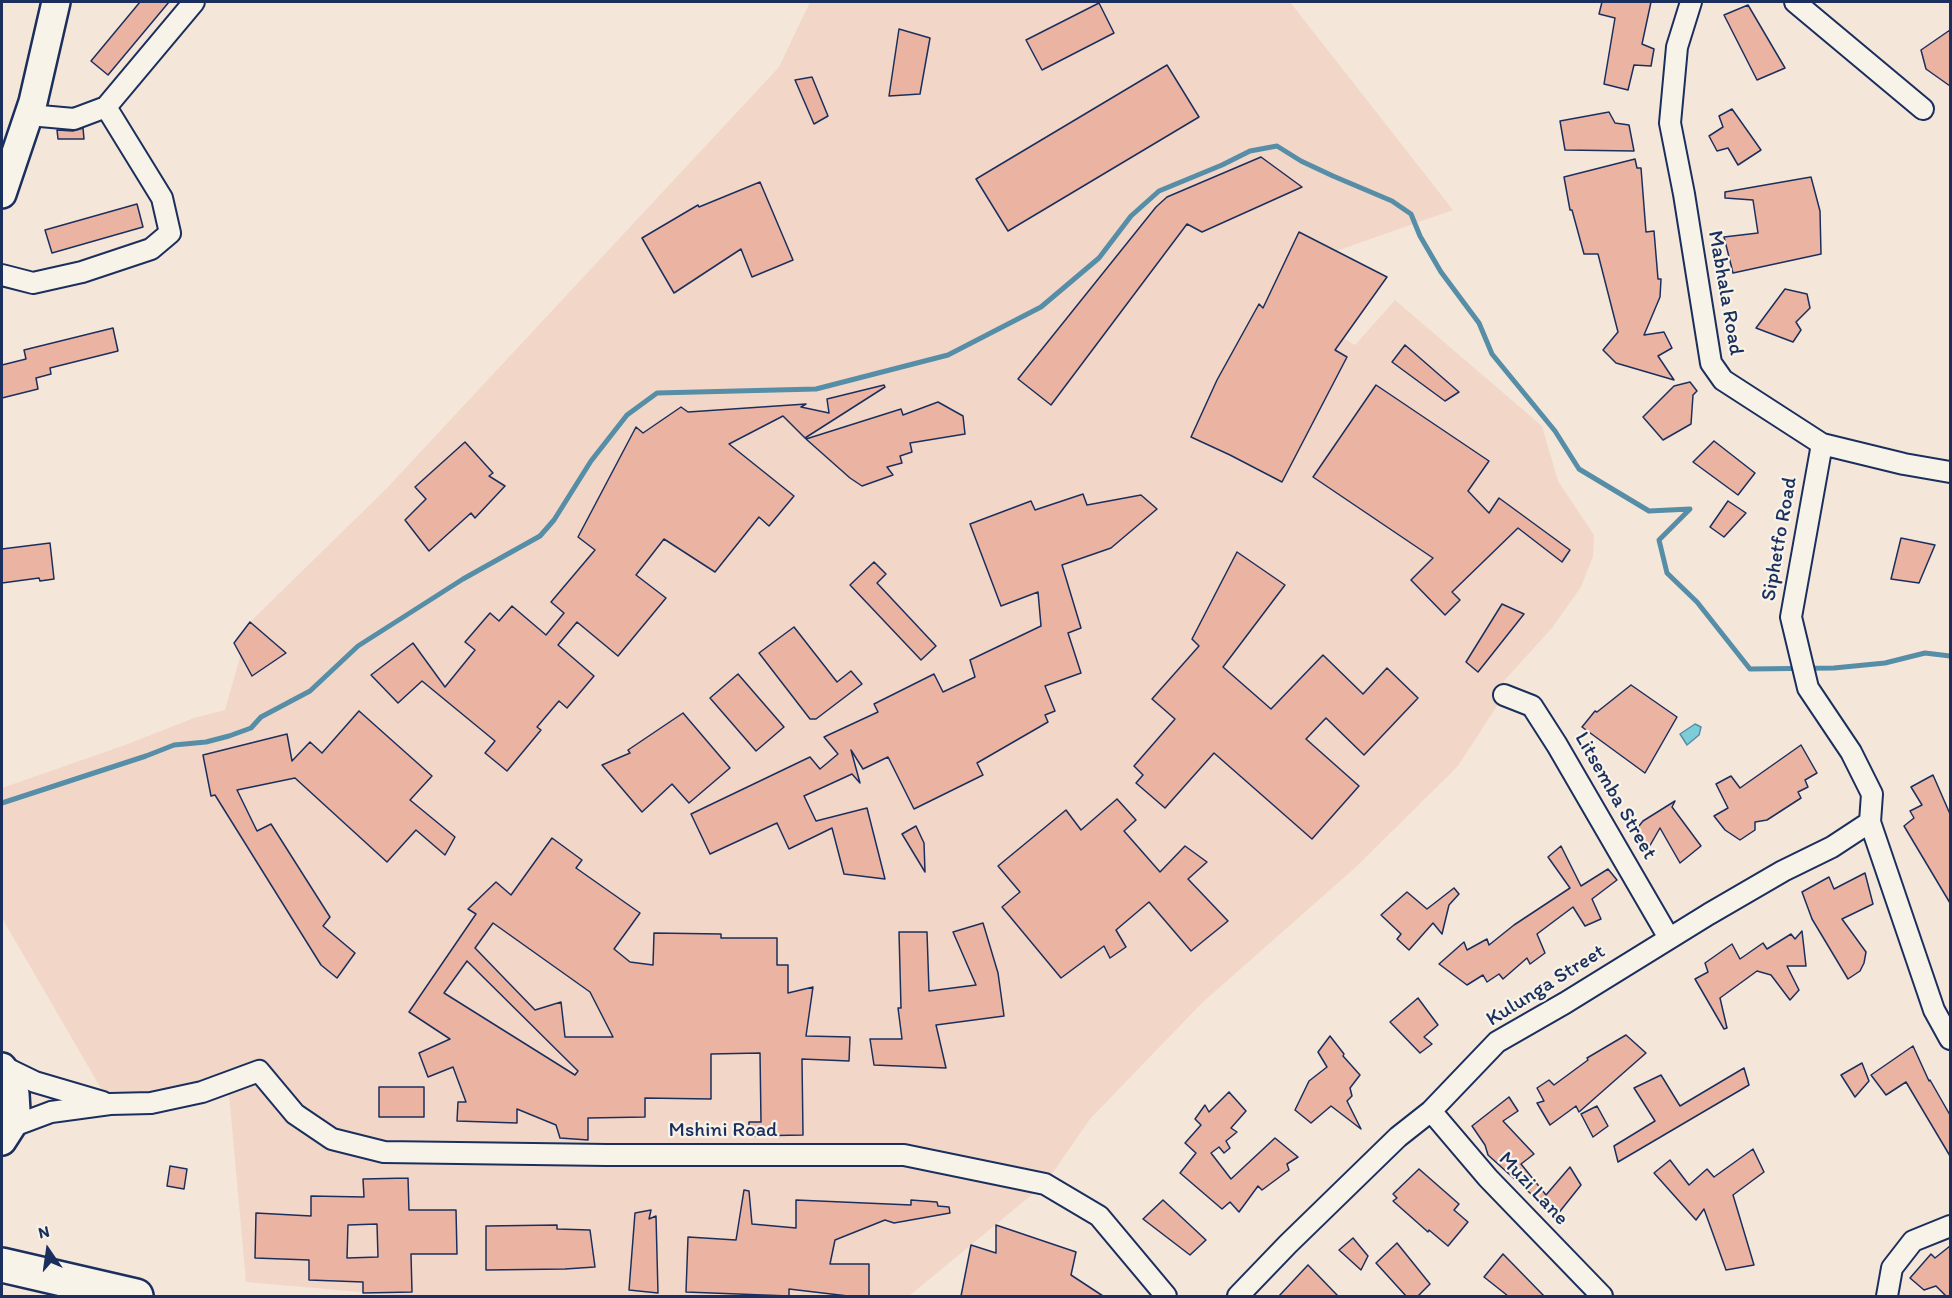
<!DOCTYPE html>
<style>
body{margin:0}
#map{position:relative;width:1952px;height:1298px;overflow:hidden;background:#f5e6da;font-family:Itim,sans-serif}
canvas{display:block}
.frame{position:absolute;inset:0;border:3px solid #1b2f5e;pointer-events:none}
.north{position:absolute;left:18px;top:1220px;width:60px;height:60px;-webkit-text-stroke:4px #f7f3e8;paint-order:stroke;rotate:347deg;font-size:16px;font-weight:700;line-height:24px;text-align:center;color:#1b2f5e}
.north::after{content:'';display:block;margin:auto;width:21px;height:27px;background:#1b2f5e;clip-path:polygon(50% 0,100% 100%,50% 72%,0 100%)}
</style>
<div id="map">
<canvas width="1952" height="1298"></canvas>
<div class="frame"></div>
<div class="north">N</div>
</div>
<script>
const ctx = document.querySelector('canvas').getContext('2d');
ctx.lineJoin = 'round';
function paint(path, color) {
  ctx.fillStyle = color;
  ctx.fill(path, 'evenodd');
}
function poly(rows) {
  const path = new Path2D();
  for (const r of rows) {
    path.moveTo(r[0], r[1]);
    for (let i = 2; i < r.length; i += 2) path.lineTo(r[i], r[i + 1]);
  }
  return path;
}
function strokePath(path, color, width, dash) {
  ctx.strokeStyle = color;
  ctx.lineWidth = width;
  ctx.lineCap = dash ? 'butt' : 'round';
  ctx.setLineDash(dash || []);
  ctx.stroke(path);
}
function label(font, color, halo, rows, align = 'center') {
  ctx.font = font + ' Itim,sans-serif';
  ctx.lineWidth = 4.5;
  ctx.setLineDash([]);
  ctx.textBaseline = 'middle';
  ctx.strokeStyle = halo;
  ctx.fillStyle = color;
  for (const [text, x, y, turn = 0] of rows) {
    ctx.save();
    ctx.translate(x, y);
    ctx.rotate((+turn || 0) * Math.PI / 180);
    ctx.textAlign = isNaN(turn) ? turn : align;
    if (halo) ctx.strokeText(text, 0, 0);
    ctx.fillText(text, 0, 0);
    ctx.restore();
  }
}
paint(poly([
 [810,2,1290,2,1453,210,1325,255,1302,313,1355,345,1395,300,1542,426,1558,481,1594,535,1593,556,1581,587,1552,628,1504,681,1504,695,1458,766,1356,867,1203,1002,1090,1119,1045,1184,909,1296,406,1296,246,1282,228,1083,110,1104,2,918,2,788,125,745,194,718,225,710,250,622,386,489,779,67]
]), '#f2d7c9');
const water = poly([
 [1695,724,1701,727,1699,735,1687,745,1680,734,1695,724]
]);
paint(water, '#7dcdd8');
strokePath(water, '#568ea7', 1.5);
strokePath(poly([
 [2,803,146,756,174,745,206,742,229,736,251,728,261,717,310,691,358,646,463,579,540,536,554,520,591,461,627,415,657,393,816,389,948,355,1041,307,1099,258,1131,216,1159,191,1222,165,1250,151,1277,146,1301,161,1333,176,1392,201,1411,214,1420,236,1441,272,1479,323,1492,354,1555,431,1579,469,1649,511,1690,509,1659,540,1667,573,1697,602,1750,669,1834,668,1885,663,1925,653,1950,656]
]), '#568ea7', 5);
const building = poly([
 [140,2,169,2,108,75,91,61,140,2],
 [1602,2,1651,2,1642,44,1654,49,1651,66,1634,65,1628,90,1604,84,1615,18,1599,14,1602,2],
 [1099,3,1114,33,1042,70,1026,40,1099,3],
 [1748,5,1785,68,1757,80,1724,15,1748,5],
 [899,29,930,38,920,94,889,96,899,29],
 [1950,30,1950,86,1926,69,1921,50,1950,30],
 [1167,65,1199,117,1008,231,976,179,1167,65],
 [812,77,828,116,814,124,795,80,812,77],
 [1732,109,1761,150,1738,165,1728,148,1717,151,1709,136,1723,127,1719,116,1732,109],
 [1609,112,1615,123,1629,125,1634,151,1565,150,1560,121,1609,112],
 [83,128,84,139,58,139,57,130,73,131,83,128],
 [1261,157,1302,187,1202,232,1187,224,1051,405,1018,379,1156,207,1167,197,1261,157],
 [1635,159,1637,168,1641,168,1646,232,1654,231,1658,279,1661,279,1660,297,1644,335,1664,332,1672,348,1658,356,1674,380,1616,363,1603,350,1618,332,1598,254,1584,254,1572,210,1570,210,1564,177,1635,159],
 [1811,177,1820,211,1821,254,1733,273,1724,237,1758,233,1753,200,1725,198,1725,192,1811,177],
 [760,182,793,260,752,277,741,249,674,293,642,238,698,205,699,207,760,182],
 [137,204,143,227,52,253,45,230,137,204],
 [1299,232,1387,277,1335,350,1347,357,1282,482,1230,455,1191,437,1217,380,1259,304,1263,308,1299,232],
 [1785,289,1807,294,1810,308,1796,322,1801,330,1793,342,1756,328,1785,289],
 [113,328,118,351,50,368,51,374,36,378,38,389,2,398,2,365,26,359,24,350,113,328],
 [1405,345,1459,392,1445,401,1392,362,1405,345],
 [1690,382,1697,391,1693,395,1691,424,1663,440,1643,417,1674,386,1690,382],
 [884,385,885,387,805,438,783,416,729,444,794,496,769,526,759,517,715,572,664,539,636,575,666,598,618,656,577,622,558,645,594,676,567,708,559,701,537,727,541,730,507,771,485,753,495,741,422,681,398,703,371,675,413,643,445,687,475,650,465,642,490,613,499,621,512,606,546,635,564,613,551,602,595,550,578,537,636,427,643,433,681,407,688,412,806,404,801,407,829,413,827,399,884,385],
 [1376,385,1489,461,1468,491,1489,513,1499,498,1570,550,1562,562,1518,528,1452,592,1460,600,1445,615,1411,580,1433,558,1313,477,1376,385],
 [938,402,963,416,965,434,910,443,912,452,900,456,902,463,887,467,893,475,862,486,850,478,806,439,901,409,903,415,938,402],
 [1714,441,1755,473,1738,495,1693,462,1714,441],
 [465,442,493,473,489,476,505,486,475,518,471,513,429,551,405,520,426,499,415,487,465,442],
 [1083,494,1087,505,1141,495,1157,509,1111,548,1062,565,1081,628,1068,633,1081,673,1045,686,1055,711,1045,715,1048,722,977,763,983,775,914,809,888,757,863,769,851,750,860,783,852,774,804,796,816,821,867,808,885,879,844,874,832,828,789,849,777,823,710,854,691,814,810,757,820,769,838,754,824,737,878,712,874,704,934,674,943,692,975,677,970,660,1041,626,1038,592,1001,606,970,524,1031,501,1035,510,1083,494],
 [1728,501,1746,513,1724,537,1710,527,1728,501],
 [1901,538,1935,545,1919,583,1891,579,1901,538],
 [50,543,54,579,40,581,39,578,2,583,2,549,50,543],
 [1237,552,1285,585,1223,667,1271,709,1323,655,1363,694,1387,668,1418,698,1364,755,1326,718,1306,739,1359,786,1312,839,1214,753,1165,808,1136,783,1143,775,1134,766,1175,719,1152,699,1199,646,1192,639,1237,552],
 [874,562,886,574,877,583,936,646,921,660,850,585,874,562],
 [1502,604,1524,614,1478,672,1466,662,1502,604],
 [250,622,286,653,252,676,234,643,250,622],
 [794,627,837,682,851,671,862,684,816,719,810,719,759,653,794,627],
 [738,674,784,727,756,751,710,698,738,674],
 [1631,685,1677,717,1645,773,1582,727,1595,711,1597,712,1631,685],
 [359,711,432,776,410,800,455,837,445,855,416,830,387,862,295,778,237,790,257,831,271,824,330,917,323,926,355,953,337,978,321,965,215,795,211,796,203,755,287,734,292,761,310,742,322,753,359,711],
 [683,713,730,768,689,803,672,784,642,812,602,765,630,753,628,750,683,713],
 [1801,745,1817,773,1805,780,1808,787,1798,792,1801,798,1767,820,1755,822,1755,830,1740,840,1725,830,1714,816,1728,808,1716,784,1731,776,1740,788,1801,745],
 [1933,775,1950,814,1950,903,1904,826,1914,818,1910,811,1922,805,1911,787,1933,775],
 [1117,799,1136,820,1124,831,1160,872,1185,846,1207,862,1188,879,1228,921,1191,951,1149,902,1116,930,1126,947,1110,958,1104,946,1061,978,1002,907,1020,892,998,866,1066,810,1081,830,1117,799],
 [1675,801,1672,807,1701,846,1680,863,1660,828,1648,849,1635,831,1643,821,1675,801],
 [916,826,924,843,925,872,902,834,916,826],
 [552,838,582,860,576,868,640,913,614,949,630,962,653,965,654,933,721,934,721,938,777,938,777,965,788,965,788,993,813,987,806,1036,850,1037,849,1061,802,1059,803,1135,749,1136,749,1122,761,1122,760,1053,711,1054,711,1099,645,1098,645,1117,588,1118,588,1140,560,1138,556,1125,517,1109,517,1123,457,1121,458,1102,466,1102,453,1067,428,1077,419,1053,450,1039,409,1012,476,914,468,909,496,882,511,895,552,838],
 [493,923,590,992,613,1037,565,1037,561,1002,535,1010,475,948,493,923],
 [467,961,578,1071,575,1075,444,993,467,961],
 [1561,846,1581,886,1608,869,1617,880,1592,899,1601,919,1585,926,1573,907,1537,934,1545,953,1530,964,1527,958,1503,979,1499,974,1487,982,1483,975,1467,985,1439,964,1464,942,1467,950,1487,939,1489,945,1514,925,1570,888,1548,857,1561,846],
 [1865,873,1873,904,1842,919,1866,952,1864,963,1860,971,1848,979,1812,919,1802,892,1829,877,1834,889,1865,873],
 [1454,888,1459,894,1449,905,1442,934,1433,923,1409,950,1397,939,1401,934,1381,915,1407,892,1427,909,1454,888],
 [983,923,998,973,1004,1016,936,1025,946,1068,874,1065,870,1039,902,1039,898,1008,901,1008,899,932,927,932,929,991,976,985,953,932,983,923],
 [1802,931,1806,966,1787,966,1799,990,1790,1000,1771,975,1757,971,1720,998,1727,1028,1724,1029,1695,979,1708,972,1705,963,1732,944,1740,959,1763,943,1767,949,1791,934,1795,939,1802,931],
 [1418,998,1438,1025,1424,1037,1432,1044,1420,1053,1390,1022,1418,998],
 [1626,1035,1646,1053,1579,1112,1576,1106,1550,1125,1537,1103,1544,1101,1537,1088,1549,1080,1554,1085,1588,1060,1587,1058,1626,1035],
 [1330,1036,1344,1054,1343,1056,1360,1075,1350,1088,1352,1096,1347,1101,1361,1129,1331,1106,1311,1123,1295,1110,1309,1081,1327,1067,1318,1052,1330,1036],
 [1913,1046,1929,1081,1930,1080,1950,1115,1950,1156,1906,1082,1886,1095,1871,1075,1913,1046],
 [1862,1063,1869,1081,1855,1097,1841,1075,1862,1063],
 [1744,1068,1749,1085,1618,1162,1614,1146,1655,1121,1634,1088,1661,1075,1680,1106,1744,1068],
 [379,1087,424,1087,424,1117,379,1117,379,1087],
 [1229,1092,1246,1111,1231,1128,1237,1132,1226,1141,1230,1148,1224,1153,1219,1147,1211,1153,1231,1179,1275,1138,1298,1157,1287,1164,1289,1170,1262,1190,1258,1186,1239,1212,1230,1202,1222,1209,1180,1173,1196,1153,1185,1143,1201,1125,1195,1119,1205,1105,1209,1112,1229,1092],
 [1509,1097,1518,1111,1503,1121,1534,1154,1521,1164,1546,1195,1570,1167,1581,1185,1557,1215,1540,1202,1488,1155,1485,1145,1472,1126,1509,1097],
 [1597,1106,1608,1126,1593,1137,1581,1114,1597,1106],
 [1753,1149,1764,1172,1733,1195,1754,1265,1726,1270,1704,1209,1696,1220,1654,1173,1670,1160,1689,1185,1707,1169,1714,1177,1753,1149],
 [170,1166,187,1169,184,1189,167,1186,170,1166],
 [1419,1169,1459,1204,1454,1210,1468,1222,1448,1246,1429,1230,1428,1232,1393,1201,1397,1198,1393,1194,1419,1169],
 [408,1178,409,1210,456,1210,457,1254,411,1254,412,1292,363,1293,363,1282,309,1280,309,1260,255,1258,256,1213,311,1216,311,1196,364,1197,363,1179,408,1178],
 [377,1224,378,1257,347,1258,348,1225,377,1224],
 [744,1190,749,1191,752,1224,796,1228,796,1200,911,1205,911,1200,937,1202,938,1206,949,1207,950,1213,894,1223,885,1220,835,1240,830,1264,869,1264,869,1296,848,1296,789,1289,789,1296,686,1292,688,1237,736,1240,744,1190],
 [1163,1200,1206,1240,1190,1255,1143,1219,1163,1200],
 [651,1210,649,1219,656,1216,658,1293,629,1290,635,1213,651,1210],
 [557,1225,557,1229,590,1230,595,1267,565,1269,486,1270,486,1226,557,1225],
 [996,1225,1076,1252,1071,1275,1103,1296,961,1296,971,1245,996,1253,996,1225],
 [1353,1238,1368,1256,1361,1270,1339,1250,1353,1238],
 [1397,1243,1430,1284,1418,1296,1406,1296,1376,1263,1397,1243],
 [1950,1246,1950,1296,1946,1296,1936,1286,1924,1290,1910,1278,1931,1254,1935,1258,1950,1246],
 [1503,1254,1544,1296,1508,1296,1484,1277,1503,1254],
 [1308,1265,1338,1296,1279,1296,1308,1265]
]);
paint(building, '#ebb4a2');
strokePath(building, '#1b2f5e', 1.5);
const street = poly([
 [1691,2,1677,47,1670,123,1684,194,1711,363,1723,380,1822,444,1904,464,1950,472],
 [1795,2,1923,109],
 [29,115,74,119,106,107,194,2],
 [2,275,33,283,82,272,151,249,170,233,162,198,106,107],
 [1822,444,1791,617,1808,688,1851,752,1872,794,1870,822,1934,1010,1950,1039],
 [1504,695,1532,706,1557,745,1669,938],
 [2,1066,35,1082,103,1102],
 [1431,1111,1488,1178,1602,1296],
 [11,1127,51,1112,110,1104,151,1103,202,1092,259,1071,295,1114,332,1139,384,1152,607,1155,904,1155,1045,1184,1099,1216,1166,1296],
 [1238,1296,1288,1244,1398,1137,1431,1111,1497,1042,1565,1003,1709,914,1783,871,1832,847,1870,822],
 [1887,1296,1892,1268,1913,1241,1950,1226]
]);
const secondary = poly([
 [2,194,33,102,56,2],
 [2,1067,10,1078,15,1094,16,1111,11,1127,2,1141]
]);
const highway = poly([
 [2,1265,136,1296]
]);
strokePath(street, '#1b2f5e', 24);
strokePath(secondary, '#1b2f5e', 32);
strokePath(highway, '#1b2f5e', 38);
strokePath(street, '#f7f3e8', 20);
strokePath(secondary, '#f7f3e8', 27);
strokePath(highway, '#f7f3e8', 33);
label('21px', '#1b2f5e', '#f7f3e8', [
 ["Mabhala Road",1725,293,80],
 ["Siphetfo Road",1780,539,-80],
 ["Litsemba Street",1615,796,60],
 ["Kulunga Street",1546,986,-32],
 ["Mshini Road",723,1131],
 ["Muzi Lane",1533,1189,47]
]);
</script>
